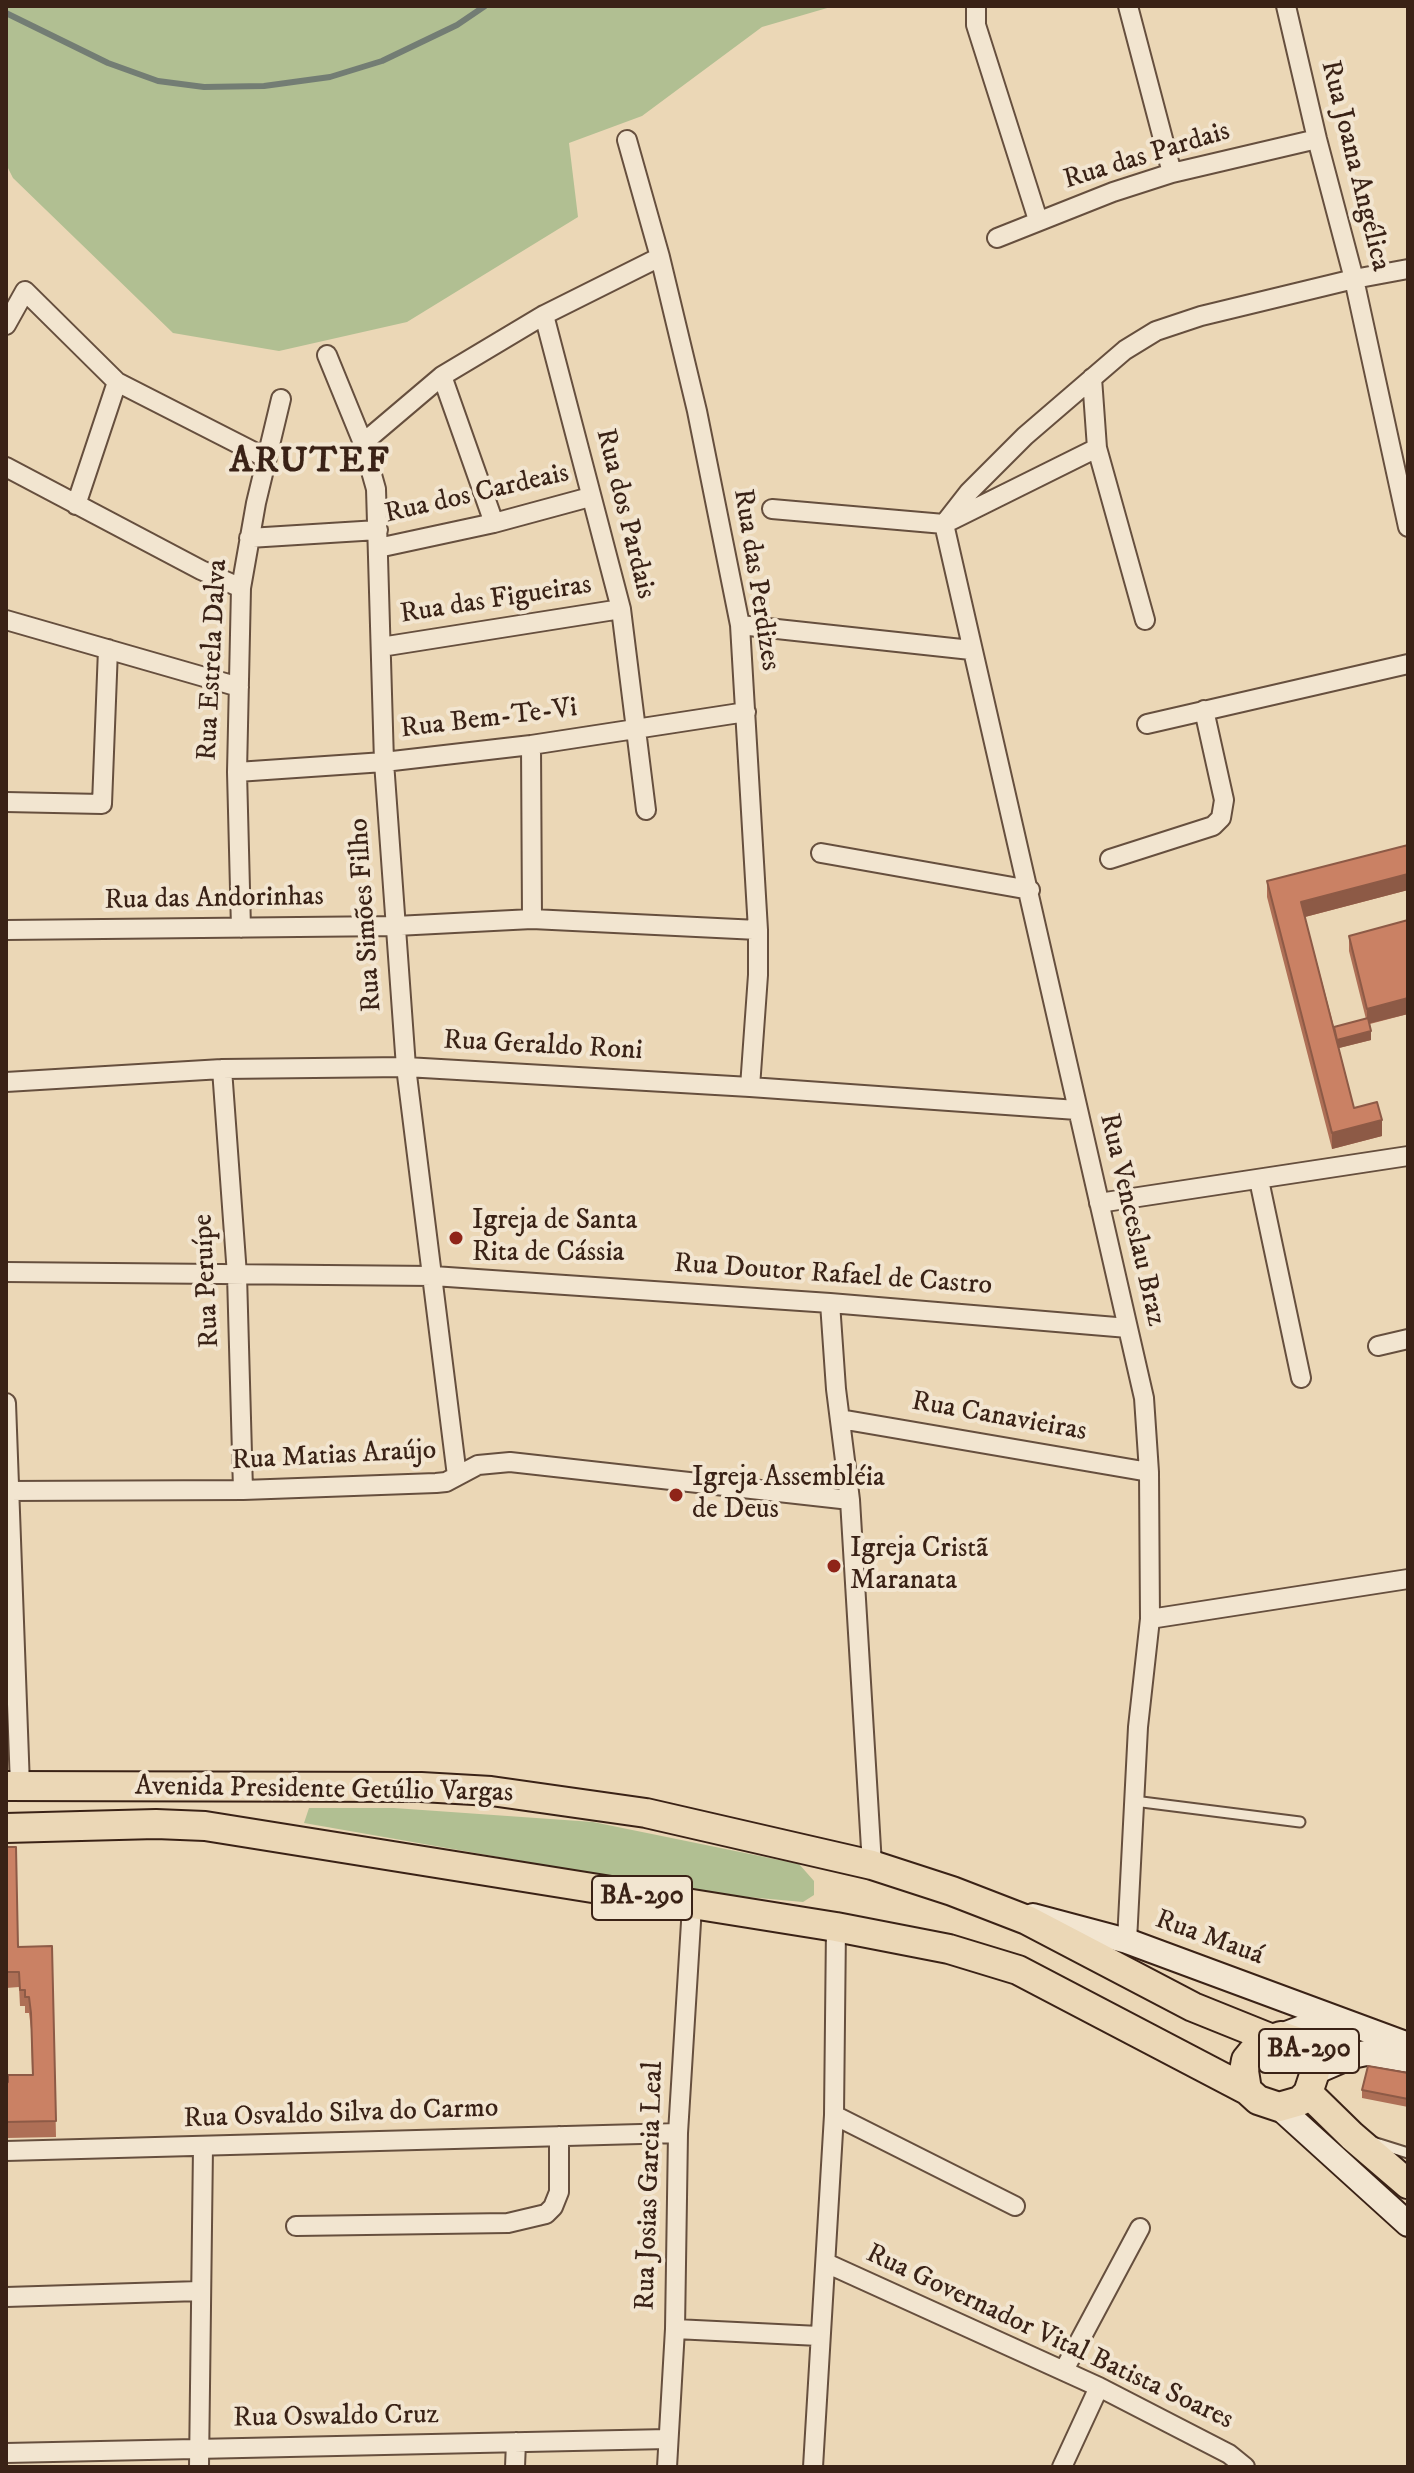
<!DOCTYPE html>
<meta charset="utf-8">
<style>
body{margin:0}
#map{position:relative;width:1414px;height:2473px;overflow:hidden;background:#ebd7b6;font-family:"IM FELL DW Pica",serif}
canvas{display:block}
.frame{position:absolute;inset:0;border:8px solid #3a2216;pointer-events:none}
</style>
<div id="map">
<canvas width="1414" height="2473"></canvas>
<div class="frame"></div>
</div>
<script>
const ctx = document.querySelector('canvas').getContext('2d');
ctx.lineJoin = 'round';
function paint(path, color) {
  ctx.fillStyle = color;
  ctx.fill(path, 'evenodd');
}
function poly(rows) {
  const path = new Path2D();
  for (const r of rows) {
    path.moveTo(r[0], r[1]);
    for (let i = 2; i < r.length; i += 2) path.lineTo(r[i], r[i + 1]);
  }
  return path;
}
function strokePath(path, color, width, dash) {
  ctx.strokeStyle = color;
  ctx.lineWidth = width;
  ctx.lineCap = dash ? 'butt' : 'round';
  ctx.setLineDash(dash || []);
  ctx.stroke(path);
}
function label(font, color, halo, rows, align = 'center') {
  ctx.font = font + ' "IM FELL DW Pica",serif';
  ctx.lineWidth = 8;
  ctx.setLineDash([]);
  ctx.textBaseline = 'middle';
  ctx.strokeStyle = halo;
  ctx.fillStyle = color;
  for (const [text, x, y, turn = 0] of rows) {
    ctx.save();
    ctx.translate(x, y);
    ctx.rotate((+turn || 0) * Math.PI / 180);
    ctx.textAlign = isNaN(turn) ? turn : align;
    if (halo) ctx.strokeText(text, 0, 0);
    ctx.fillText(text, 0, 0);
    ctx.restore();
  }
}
paint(poly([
 [6,6,834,6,762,27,642,116,569,143,578,217,407,322,279,351,173,333,13,178,6,164],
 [309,1808,394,1808,593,1822,799,1864,814,1881,814,1895,803,1902,704,1893,304,1823]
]), '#b1bf92');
strokePath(poly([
 [6,13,108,63,158,81,204,87,264,86,330,77,382,61,457,25,485,6]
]), '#737d74', 6);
const lane = poly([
 [1134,1801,1300,1822],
 [1373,2142,1408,2153]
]);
const street = poly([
 [976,6,976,25,1038,220],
 [1128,6,1172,173],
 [1286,6,1317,139,1354,279,1408,527],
 [627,140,660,257,697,411,740,625,758,930,758,975,750,1087],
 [997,238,1113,192,1172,173,1317,139],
 [544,315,621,609,646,810],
 [6,325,25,291,117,382,266,458],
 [327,355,363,443,376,489,384,762,406,1067,457,1476],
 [442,376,494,523],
 [1092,378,1097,448,1145,620],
 [363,443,442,376,544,315,660,257],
 [6,467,201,570,241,588],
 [76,505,117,382],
 [772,509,944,524,1097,448],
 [944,524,1144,1398,1149,1472,1150,1619,1138,1727,1127,1941],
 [944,524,969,492,1025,436,1125,350,1156,331,1201,316,1354,279,1408,269],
 [249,538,378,530],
 [378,548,494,523,590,497],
 [6,620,239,687],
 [740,625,971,650],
 [381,647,621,609],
 [1147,724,1408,664],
 [531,745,532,919],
 [237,772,384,762,531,745,746,712],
 [6,802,102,804,108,649],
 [821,853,1030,890],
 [1110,859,1213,826,1221,818,1224,800,1204,710],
 [241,928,237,772,241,588,256,503,281,399],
 [6,930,396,926,532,919,758,930],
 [222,1069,237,1275,243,1490],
 [6,1082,222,1069,406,1067,750,1087,1077,1110],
 [1259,1180,1301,1378],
 [1099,1203,1408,1156],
 [6,1272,433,1276,830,1303,1128,1328],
 [830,1303,836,1389,850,1500,872,1865],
 [1378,1346,1408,1339],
 [6,1403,20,1786],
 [840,1419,1149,1472],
 [6,1491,243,1490,436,1483,446,1482,478,1465,510,1462,850,1500],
 [1150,1619,1408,1579],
 [834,2115,1015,2206],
 [6,2151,678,2133],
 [296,2226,508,2223,546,2214,553,2207,559,2192,559,2136],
 [826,2263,1099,2387,1229,2454,1245,2467],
 [6,2297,200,2291],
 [675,2329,819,2336],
 [1064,2370,1140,2228],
 [6,2453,668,2439],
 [199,2467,203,2147],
 [515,2467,516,2442],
 [667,2467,675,2329,678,2133,692,1906],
 [813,2467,834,2115,836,1927],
 [1062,2467,1099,2387]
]);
const secondary = poly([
 [1033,1916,1127,1941,1408,2045],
 [1281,2036,1302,2028,1318,2027,1344,2032],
 [1315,2072,1352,2056,1366,2053,1408,2060],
 [1279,2107,1408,2224]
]);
const primary = poly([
 [6,1786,421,1787,491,1791,646,1813,872,1865,952,1891,1027,1920,1193,2007,1270,2038],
 [6,1828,156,1824,205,1826,836,1927,949,1949,1018,1970,1247,2090],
 [1281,2036,1302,2043,1309,2051,1315,2072,1308,2093,1300,2101,1279,2107,1258,2100,1247,2090,1244,2071,1246,2060,1260,2043,1281,2036],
 [1308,2093,1352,2136,1408,2184]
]);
strokePath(lane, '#664f3e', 13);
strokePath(street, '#664f3e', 22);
strokePath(secondary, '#3a2216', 28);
strokePath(primary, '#3a2216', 32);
strokePath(lane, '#f2e5d0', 9);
strokePath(street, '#f2e5d0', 18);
strokePath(secondary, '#f2e5d0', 24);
strokePath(primary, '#ebd7b6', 28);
paint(poly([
 [1408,845,1408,890,1305,917,1334,1027,1366,1019,1349,951,1349,936,1408,920,1408,1014,1370,1024,1371,1040,1339,1048,1354,1108,1382,1136,1332,1149,1267,897,1267,881],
 [6,1847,18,1947,52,1946,56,2137,6,2138,6,2083,32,2075,31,2029,29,2013,25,2013,25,2006,20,2006,19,1987,6,1988],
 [1408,2073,1408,2107,1362,2098,1362,2090]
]), '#ae6f56');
paint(poly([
 [1408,874,1408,890,1301,918,1301,902],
 [1408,998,1408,1014,1367,1024,1367,1009],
 [1371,1031,1371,1040,1335,1049,1335,1041],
 [1382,1120,1382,1136,1332,1149,1332,1133]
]), '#8d5a46');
const building = poly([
 [1408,845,1408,874,1301,902,1354,1108,1377,1102,1382,1120,1332,1133,1267,881,1408,845],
 [1408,920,1408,998,1367,1009,1349,936,1408,920],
 [1368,1018,1371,1031,1337,1040,1334,1027,1368,1018],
 [6,1847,16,1847,18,1947,52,1946,56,2121,6,2122,6,2083,8,2082,8,2075,33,2075,31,2013,29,1997,25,1997,25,1990,20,1990,19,1972,6,1972,6,1847],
 [1368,2066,1408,2073,1408,2099,1362,2090,1368,2066]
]);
paint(building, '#ca8164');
strokePath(building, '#8d5a46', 2);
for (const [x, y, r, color] of [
 [456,1238,8,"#8f2418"],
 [676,1495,8,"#8f2418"],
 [834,1566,8,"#8f2418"]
]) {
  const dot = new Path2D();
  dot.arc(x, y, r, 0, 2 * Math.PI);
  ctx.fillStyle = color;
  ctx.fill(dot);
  strokePath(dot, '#f2e5d0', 3);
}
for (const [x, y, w] of [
 [642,1898,100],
 [1309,2051,100]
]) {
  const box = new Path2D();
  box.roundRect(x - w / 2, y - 22, w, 44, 6);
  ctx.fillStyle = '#f2e5d0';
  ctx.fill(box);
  strokePath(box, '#3a2216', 2);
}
label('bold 26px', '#3a2216', null, [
 ["BA-290",642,1898],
 ["BA-290",1309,2051]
]);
label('28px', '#3a2216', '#f2e5d0', [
 ["Rua das Pardais",1147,157,-17],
 ["Rua Joana Angélica",1354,166,76],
 ["Rua dos Cardeais",477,495,-13],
 ["Rua dos Pardais",624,514,76],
 ["Rua das Perdizes",755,580,81],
 ["Rua das Figueiras",496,601,-9],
 ["Rua Estrela Dalva",214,660,-87],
 ["Rua Bem-Te-Vi",489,720,-7],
 ["Rua das Andorinhas",214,900,-1],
 ["Rua Simões Filho",367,915,-94],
 ["Rua Geraldo Roni",543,1047,3],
 ["Rua Venceslau Braz",1131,1220,77],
 ["Rua Doutor Rafael de Castro",833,1276,4],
 ["Rua Peruípe",208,1281,-93],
 ["Rua Canavieiras",999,1418,10],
 ["Rua Matias Araújo",334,1457,-3],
 ["Avenida Presidente Getúlio Vargas",324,1791,1],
 ["Rua Mauá",1209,1939,20],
 ["Rua Osvaldo Silva do Carmo",341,2115,-2],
 ["Rua Josias Garcia Leal",651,2186,-88],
 ["Rua Governador Vital Batista Soares",1049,2338,25],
 ["Rua Oswaldo Cruz",336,2418,-1]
]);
label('28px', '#3a2216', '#f2e5d0', [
 ["Igreja de Santa",472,1222],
 ["Rita de Cássia",472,1254],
 ["Igreja Assembléia",692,1479],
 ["de Deus",692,1511],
 ["Igreja Cristã",850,1550],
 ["Maranata",850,1582]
], 'left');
ctx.letterSpacing = '2px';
label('bold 36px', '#3a2216', '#f2e5d0', [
 ["ARUTEF",310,464]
]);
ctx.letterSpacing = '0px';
</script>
